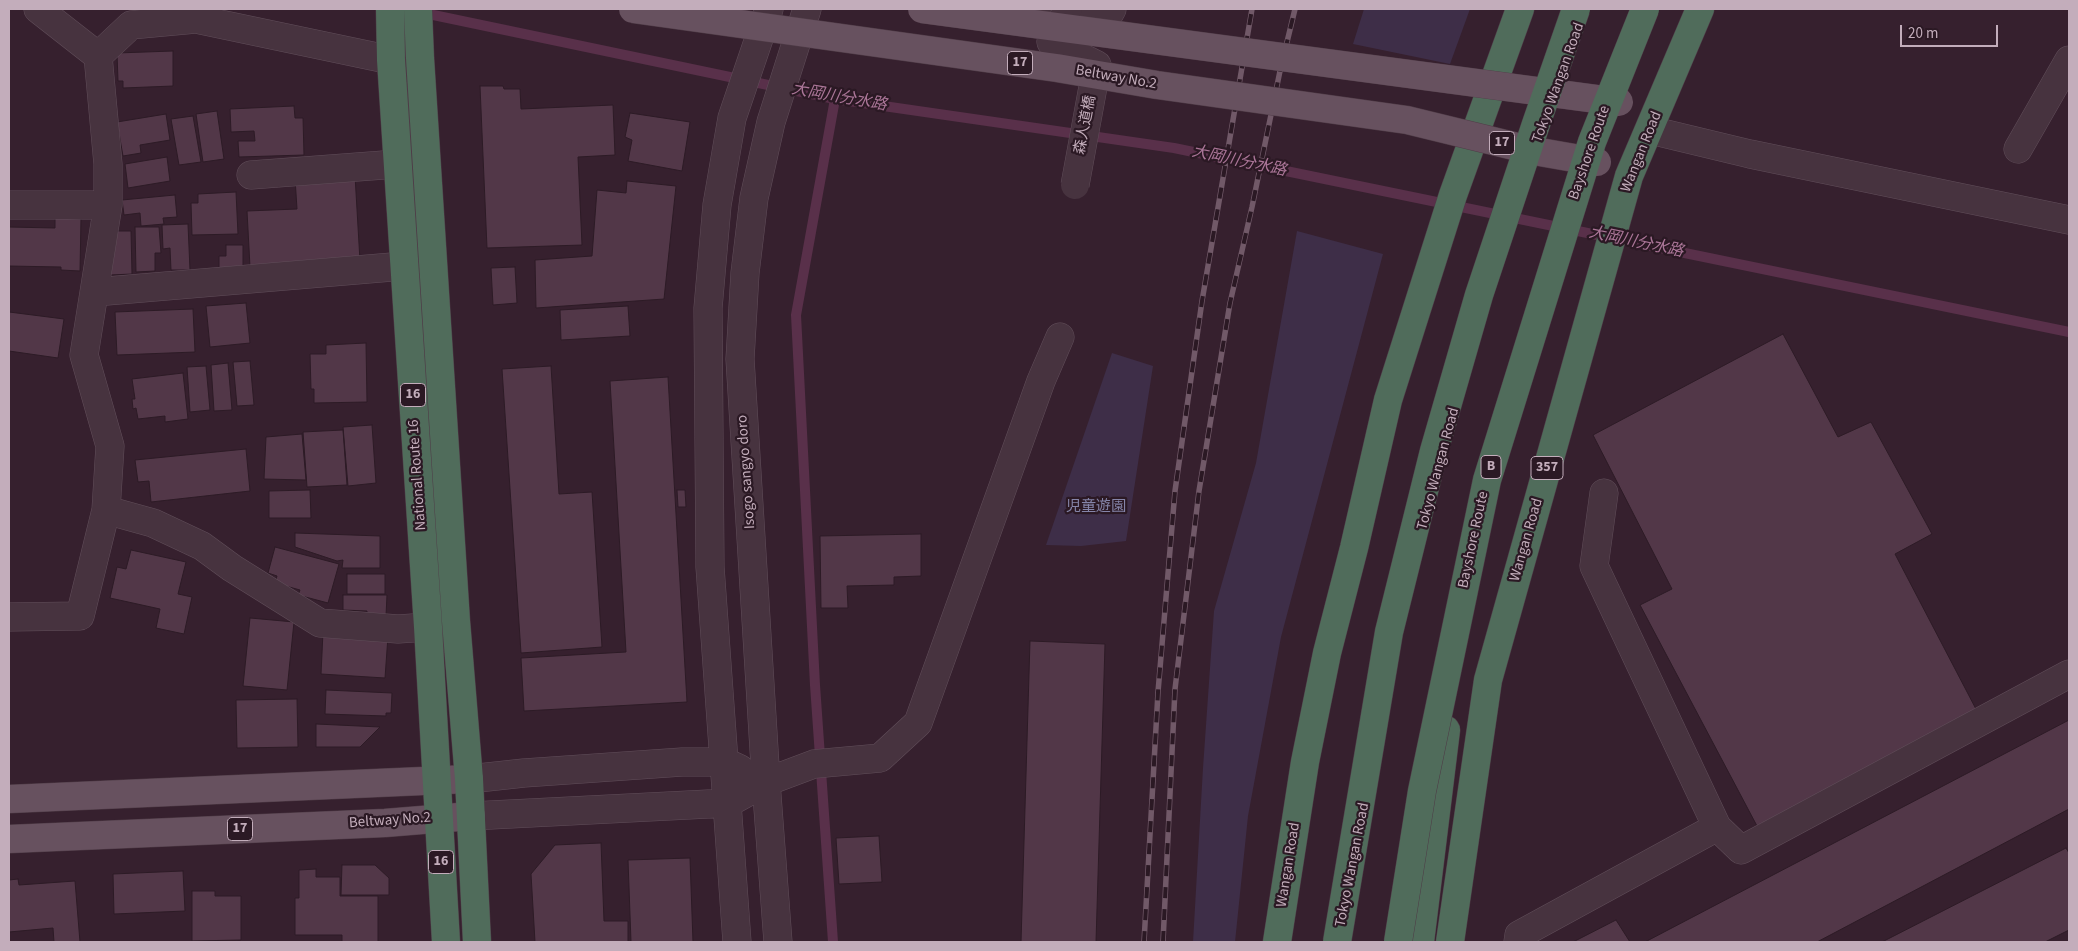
<!DOCTYPE html>
<meta charset="utf-8">
<style>
body{margin:0}
#map{position:relative;width:2078px;height:951px;overflow:hidden;background:#36202e;font-family:"Source Sans 3",sans-serif}
canvas{display:block}
.frame{position:absolute;inset:0;border:10px solid #c3adbb;pointer-events:none}
.scale{position:absolute;left:1900px;top:25px;width:98px;height:22px;box-sizing:border-box;border:2px solid #c3adbb;border-top:0;padding-left:6px;font-size:15px;line-height:18px;white-space:nowrap;color:#c3adbb;-webkit-text-stroke:4px #2b1924;paint-order:stroke}
</style>
<div id="map">
<canvas width="2078" height="951"></canvas>
<div class="frame"></div>
<div class="scale">20 m</div>
</div>
<script>
const ctx = document.querySelector('canvas').getContext('2d');
ctx.lineJoin = 'round';
function paint(path, color) {
  ctx.fillStyle = color;
  ctx.fill(path, 'evenodd');
}
function poly(rows) {
  const path = new Path2D();
  for (const r of rows) {
    path.moveTo(r[0], r[1]);
    for (let i = 2; i < r.length; i += 2) path.lineTo(r[i], r[i + 1]);
  }
  return path;
}
function strokePath(path, color, width, dash) {
  ctx.strokeStyle = color;
  ctx.lineWidth = width;
  ctx.lineCap = dash ? 'butt' : 'round';
  ctx.setLineDash(dash || []);
  ctx.stroke(path);
}
function label(font, color, halo, rows, align = 'center') {
  ctx.font = font + ' "Source Sans 3","Noto Sans JP",sans-serif';
  ctx.lineWidth = 4.5;
  ctx.setLineDash([]);
  ctx.textBaseline = 'middle';
  ctx.strokeStyle = halo;
  ctx.fillStyle = color;
  for (const [text, x, y, turn = 0] of rows) {
    ctx.save();
    ctx.translate(x, y);
    ctx.rotate((+turn || 0) * Math.PI / 180);
    ctx.textAlign = isNaN(turn) ? turn : align;
    if (halo) ctx.strokeText(text, 0, 0);
    ctx.fillText(text, 0, 0);
    ctx.restore();
  }
}
paint(poly([
 [1364,9,1470,9,1450,64,1353,44],
 [1297,231,1383,254,1281,637,1248,816,1235,942,1193,942,1203,768,1214,611,1256,463],
 [1112,353,1153,366,1126,541,1081,546,1046,545]
]), '#3e2e48');
strokePath(poly([
 [419,12,835,99,1174,148,2069,332],
 [833,942,815,685,796,315,835,99]
]), '#59304a', 10);
const building = poly([
 [173,51,173,86,123,88,123,81,118,81,117,53,173,51],
 [480,86,503,86,504,89,520,89,521,109,613,105,615,155,578,157,582,245,487,248,480,86],
 [294,106,295,118,303,118,304,155,239,157,238,141,255,141,254,131,231,132,230,109,294,106],
 [217,111,224,159,203,162,196,114,217,111],
 [630,113,690,122,682,171,628,161,632,140,625,137,630,113],
 [166,114,170,140,140,145,141,153,123,156,117,122,166,114],
 [193,116,201,162,179,165,171,119,193,116],
 [167,157,170,181,128,188,125,164,167,157],
 [355,175,360,261,250,267,247,211,297,209,295,178,355,175],
 [627,181,676,186,664,299,536,308,535,260,592,256,597,190,626,193,627,181],
 [236,192,238,234,192,235,191,203,198,203,198,194,236,192],
 [175,195,177,217,163,218,164,224,141,226,140,213,124,215,122,200,175,195],
 [55,218,81,219,80,271,61,270,61,267,9,266,9,227,55,228,55,218],
 [188,224,190,270,171,270,170,248,163,249,162,225,188,224],
 [135,227,159,227,161,253,155,253,155,271,136,272,135,227],
 [114,231,131,231,132,274,110,275,114,231],
 [226,245,243,245,243,274,219,274,219,256,226,256,226,245],
 [515,267,517,303,493,305,491,268,515,267],
 [246,303,250,343,210,347,206,306,246,303],
 [628,306,630,336,561,340,560,310,628,306],
 [193,309,195,352,117,355,115,312,193,309],
 [9,312,64,319,58,358,9,351,9,312],
 [1783,334,1838,437,1871,422,1932,534,1895,554,1977,711,1757,826,1640,605,1672,589,1593,435,1783,334],
 [366,343,367,402,314,403,314,389,311,389,310,354,326,354,326,345,366,343],
 [250,361,254,405,237,406,233,362,250,361],
 [228,363,232,410,214,411,211,365,228,363],
 [206,366,210,410,190,412,187,367,206,366],
 [551,366,559,494,592,492,602,647,521,653,502,369,551,366],
 [183,373,188,419,165,422,165,416,138,419,136,408,133,409,132,399,135,399,132,379,183,373],
 [668,377,687,702,524,711,521,658,626,652,610,381,668,377],
 [372,425,376,483,348,486,343,427,372,425],
 [343,430,347,485,307,487,303,432,343,430],
 [302,434,306,480,264,479,266,437,302,434],
 [246,449,250,491,151,502,149,481,138,482,135,460,246,449],
 [310,490,311,518,269,518,269,491,310,490],
 [677,490,685,490,686,507,678,507,677,490],
 [295,533,380,536,380,568,342,568,343,560,337,561,295,547,295,533],
 [921,534,921,576,894,577,894,585,847,586,848,608,821,608,820,536,921,534],
 [275,547,339,564,328,603,298,595,300,590,275,583,277,576,268,573,275,547],
 [131,550,186,562,178,594,192,597,184,634,156,628,160,609,110,598,117,567,126,569,131,550],
 [347,574,385,574,385,594,347,594,347,574],
 [343,595,387,595,386,616,367,615,367,611,343,610,343,595],
 [250,618,294,622,287,690,243,686,250,618],
 [323,632,388,636,385,678,321,674,323,632],
 [1030,641,1105,644,1096,942,1021,942,1030,641],
 [326,690,392,693,391,713,386,713,386,716,325,714,326,690],
 [297,699,298,747,237,748,236,700,297,699],
 [2069,720,2069,809,1817,942,1645,942,2069,720],
 [316,724,380,727,360,747,316,747,316,724],
 [879,836,882,882,839,884,836,838,879,836],
 [601,843,604,921,628,921,628,942,535,942,531,874,555,845,601,843],
 [2066,848,2069,853,2069,930,2045,942,1882,942,2066,848],
 [690,858,693,942,631,942,628,860,690,858],
 [342,865,375,865,389,878,389,895,341,895,342,865],
 [316,869,316,877,340,877,340,896,378,896,378,942,342,942,342,935,295,935,295,898,299,898,299,870,316,869],
 [183,871,185,911,114,914,113,874,183,871],
 [18,879,19,885,75,881,80,942,54,942,53,928,9,932,9,880,18,879],
 [192,891,215,891,215,896,241,896,241,940,192,941,192,891],
 [1616,920,1630,942,1573,942,1616,920]
]);
paint(building, '#523748');
strokePath(building, '#2d1b26', 1);
const minor = poly([
 [1051,9,1108,16,1112,9],
 [98,56,131,25,196,19,391,60],
 [1650,130,1750,154,2069,220],
 [2018,149,2069,60],
 [251,175,397,164],
 [9,205,108,205],
 [95,292,404,266],
 [1604,493,1594,566,1717,827,1741,850,2069,674],
 [106,510,153,523,202,546,232,568,320,623,398,629,428,627],
 [9,617,80,616,106,510,110,446,84,355,108,205,108,164,98,56,38,9],
 [469,779,524,773,682,762,725,762,740,769],
 [471,816,728,803,766,782,814,764,880,758,918,723,1041,381,1060,337],
 [737,942,710,567,708,308,717,205,732,118,769,9],
 [778,942,766,782,740,359,745,273,754,198,771,122,807,9],
 [1518,942,1519,935,1717,827]
]);
const major = poly([
 [9,799,469,779],
 [9,839,385,823,471,816]
]);
const highway = poly([
 [390,9,391,60,428,627,446,942],
 [418,9,420,58,456,621,469,779,477,942],
 [1277,942,1305,762,1327,653,1354,548,1388,400,1453,195,1520,9],
 [1420,942,1446,730],
 [1450,942,1488,680,1629,176,1700,9]
]);
strokePath(minor, '#614e5a', 29);
strokePath(major, '#503d48', 29);
strokePath(highway, '#4e3b47', 29);
strokePath(minor, '#47333f', 28);
strokePath(major, '#67515f', 28);
strokePath(highway, '#506c5b', 28);
const rail = poly([
 [1144,942,1158,692,1175,491,1202,301,1252,9],
 [1163,942,1175,689,1199,491,1230,303,1252,207,1280,71,1295,9]
]);
strokePath(rail, '#715968', 5.5);
strokePath(rail, '#2b1924', 4, [11]);
const minorBridge = poly([
 [1068,9,1051,42,1097,65,1075,185]
]);
const majorBridge = poly([
 [633,9,1057,68,1157,85,1407,120,1534,151,1597,162],
 [922,9,1619,102]
]);
const highwayBridge = poly([
 [1337,942,1389,632,1434,451,1479,295,1536,124,1576,9],
 [1398,942,1422,791,1487,480,1592,142,1645,9]
]);
strokePath(minorBridge, '#614e5a', 29, []);
strokePath(majorBridge, '#503d48', 29, []);
strokePath(highwayBridge, '#4e3b47', 29, []);
strokePath(minorBridge, '#47333f', 28);
strokePath(majorBridge, '#67515f', 28);
strokePath(highwayBridge, '#506c5b', 28);
for (const [x, y, w] of [
 [1020,63,25],
 [1502,143,25],
 [413,395,25],
 [1491,467,20],
 [1547,468,32],
 [240,829,25],
 [441,862,25]
]) {
  const box = new Path2D();
  box.roundRect(x - w / 2, y - 11.5, w, 23, 4);
  ctx.fillStyle = '#2b1924';
  ctx.fill(box);
  strokePath(box, '#c3adbb', 1);
}
label('bold 14px', '#c3adbb', null, [
 ["17",1020,63],
 ["17",1502,143],
 ["16",413,395],
 ["B",1491,467],
 ["357",1547,468],
 ["17",240,829],
 ["16",441,862]
]);
label('15px', '#c3adbb', '#2b1924', [
 ["Beltway No.2",1116,78,10],
 ["Tokyo Wangan Road",1559,83,-70],
 ["森人道橋",1086,125,-79],
 ["Wangan Road",1642,152,-68],
 ["Bayshore Route",1590,153,-71],
 ["Tokyo Wangan Road",1439,469,-75],
 ["Isogo sangyo doro",747,472,-94],
 ["National Route 16",418,475,-94],
 ["Bayshore Route",1474,540,-78],
 ["Wangan Road",1527,540,-74],
 ["Beltway No.2",390,821,-4],
 ["Wangan Road",1289,865,-81],
 ["Tokyo Wangan Road",1353,865,-79]
]);
label('15px', '#8585a9', '#2b1924', [
 ["児童遊園",1096,508]
]);
label('italic 16px', '#ab7698', '#2b1924', [
 ["大岡川分水路",839,98,10],
 ["大岡川分水路",1239,162,12],
 ["大岡川分水路",1636,243,12]
]);
</script>
